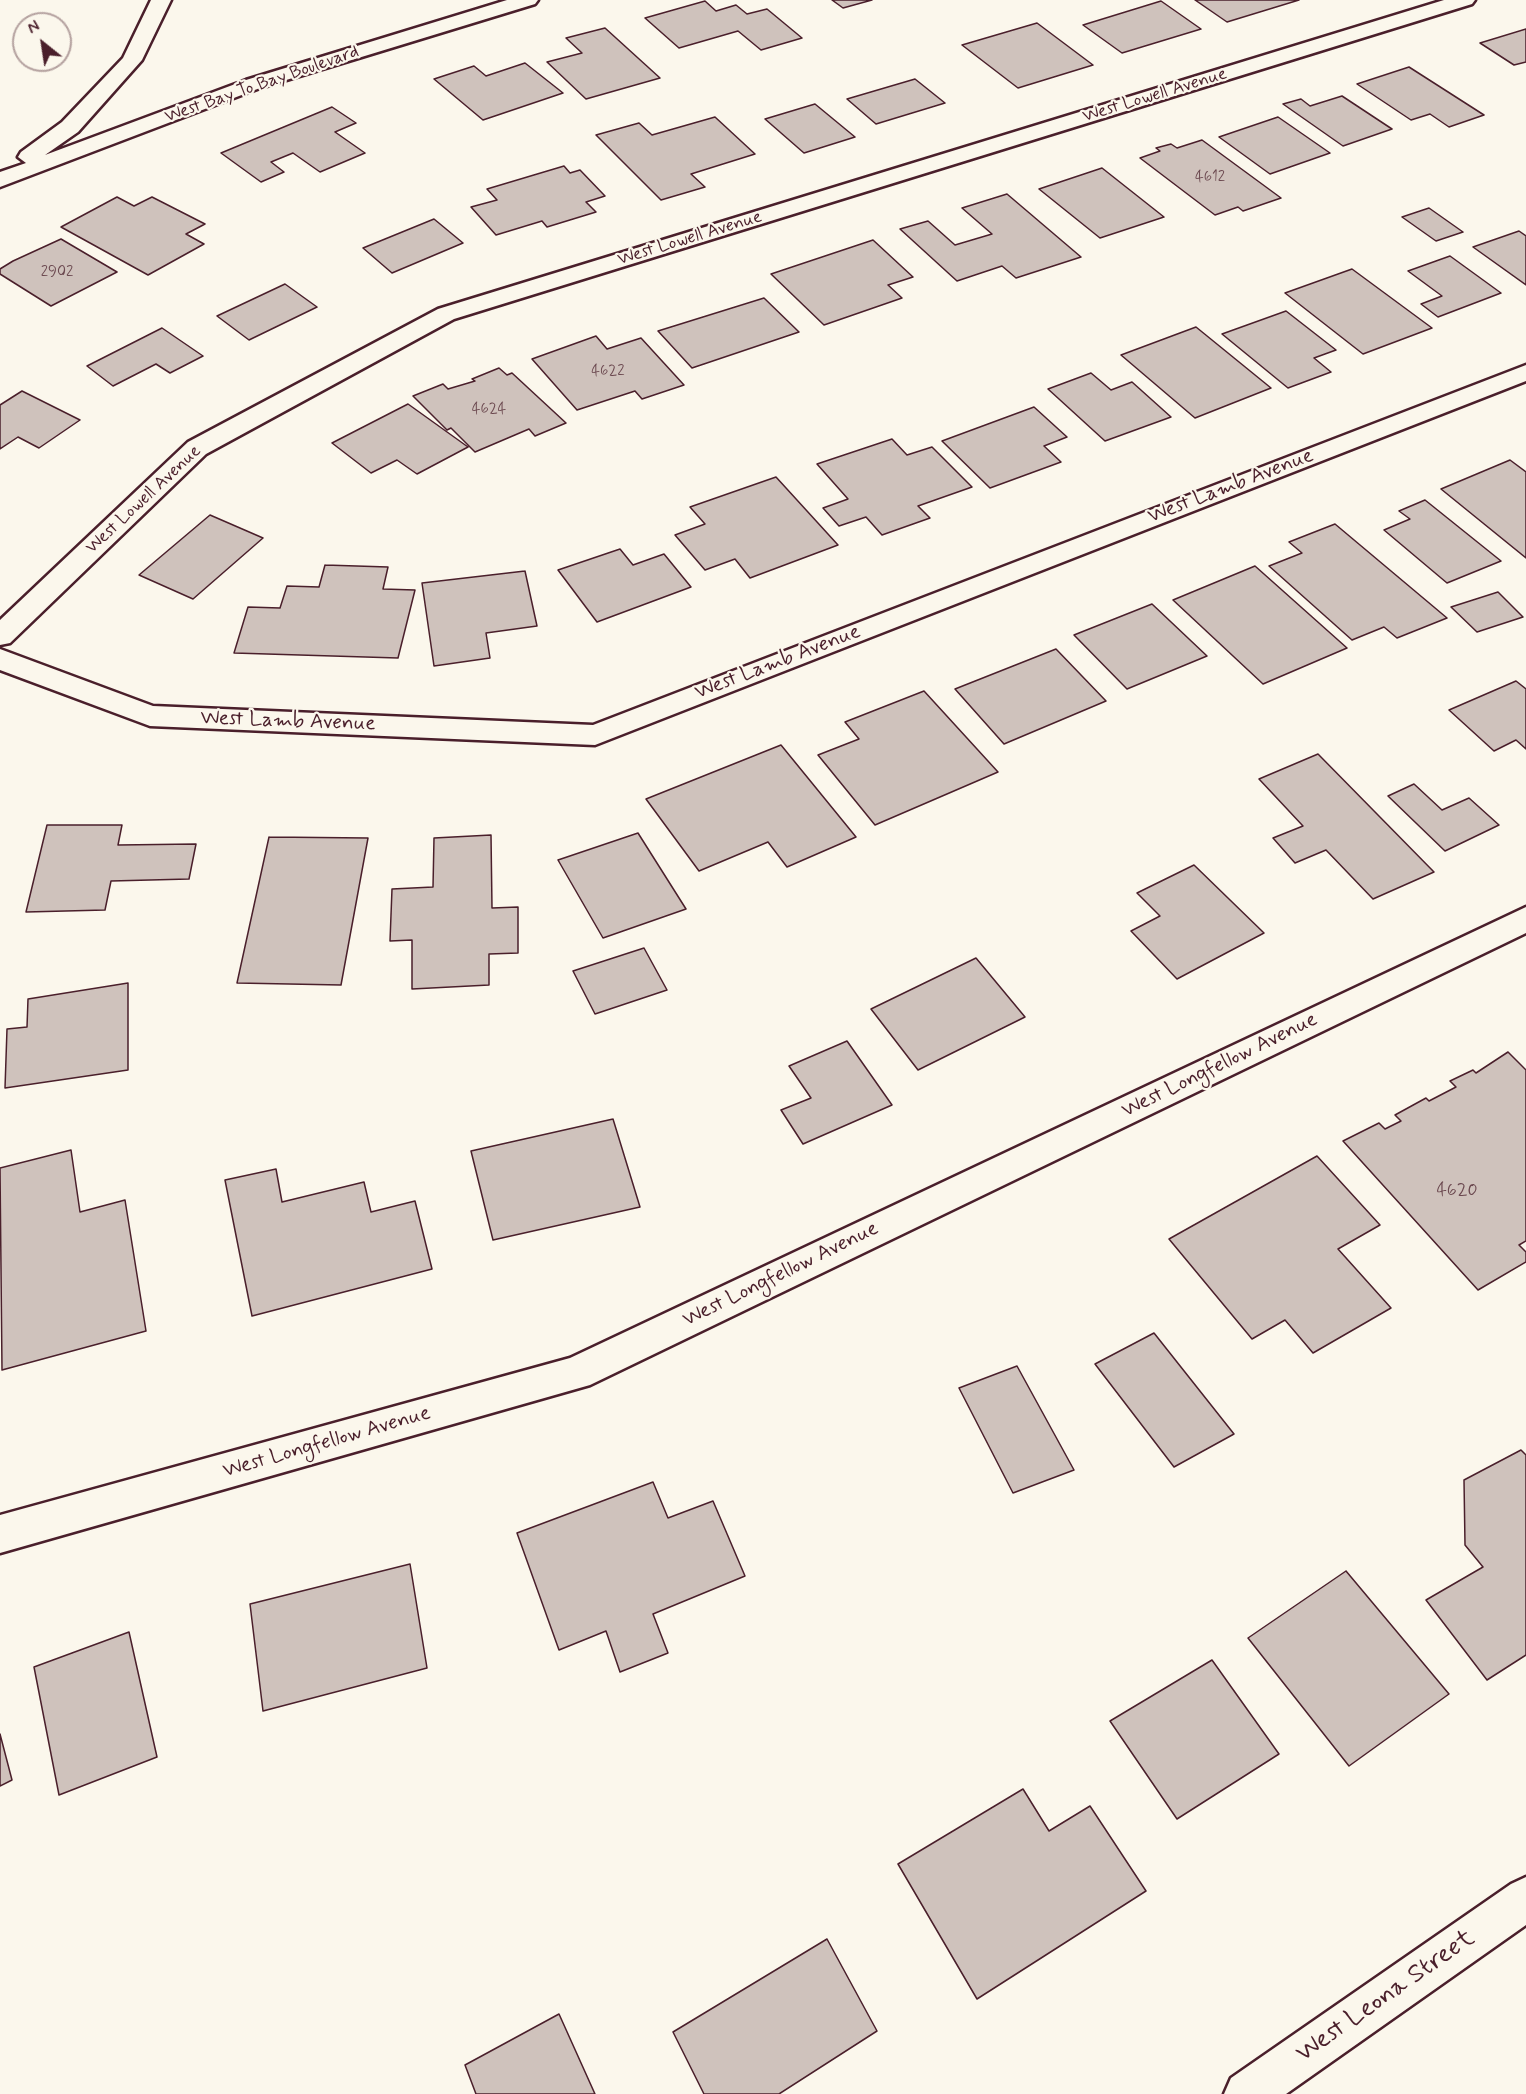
<!DOCTYPE html>
<style>
body{margin:0}
#map{position:relative;width:1526px;height:2094px;overflow:hidden;background:#fbf7ec;font-family:Mynerve,sans-serif}
canvas{display:block}
.north{position:absolute;left:12px;top:12px;width:60px;height:60px;box-sizing:border-box;background:#fbf7ec;border:2px solid #b4a19f;border-radius:50%;rotate:330deg;font-size:16px;font-weight:700;line-height:24px;text-align:center;color:#4a1f2b}
.north::after{content:'';display:block;margin:auto;width:21px;height:27px;background:#4a1f2b;clip-path:polygon(50% 0,100% 100%,50% 72%,0 100%)}
</style>
<div id="map">
<canvas width="1526" height="2094"></canvas>
<div class="north">N</div>
</div>
<script>
const ctx = document.querySelector('canvas').getContext('2d');
ctx.lineJoin = 'round';
function paint(path, color) {
  ctx.fillStyle = color;
  ctx.fill(path, 'evenodd');
}
function poly(rows) {
  const path = new Path2D();
  for (const r of rows) {
    path.moveTo(r[0], r[1]);
    for (let i = 2; i < r.length; i += 2) path.lineTo(r[i], r[i + 1]);
  }
  return path;
}
function strokePath(path, color, width, dash) {
  ctx.strokeStyle = color;
  ctx.lineWidth = width;
  ctx.lineCap = dash ? 'butt' : 'round';
  ctx.setLineDash(dash || []);
  ctx.stroke(path);
}
function label(font, color, halo, rows, align = 'center') {
  ctx.font = font + ' Mynerve,sans-serif';
  ctx.lineWidth = 4.5;
  ctx.setLineDash([]);
  ctx.textBaseline = 'middle';
  ctx.strokeStyle = halo;
  ctx.fillStyle = color;
  for (const [text, x, y, turn = 0] of rows) {
    ctx.save();
    ctx.translate(x, y);
    ctx.rotate((+turn || 0) * Math.PI / 180);
    ctx.textAlign = isNaN(turn) ? turn : align;
    if (halo) ctx.strokeText(text, 0, 0);
    ctx.fillText(text, 0, 0);
    ctx.restore();
  }
}
const building = poly([
 [832,0,872,0,843,8,832,0],
 [1195,0,1299,0,1227,22,1195,0],
 [705,1,716,11,736,5,747,14,767,9,802,38,761,50,738,31,679,48,645,18,705,1],
 [1161,1,1201,29,1122,53,1083,25,1161,1],
 [1037,23,1093,65,1018,88,962,45,1037,23],
 [605,28,660,78,586,99,547,62,582,53,566,38,605,28],
 [1526,29,1526,62,1514,65,1480,43,1526,29],
 [525,63,563,93,483,120,434,79,474,66,486,76,525,63],
 [1409,67,1484,115,1449,127,1430,114,1411,120,1357,84,1409,67],
 [915,79,945,103,876,124,847,99,915,79],
 [1342,96,1392,129,1343,146,1283,104,1301,99,1310,106,1342,96],
 [815,104,855,137,804,153,765,119,815,104],
 [332,107,356,123,335,132,365,153,320,172,293,153,271,162,284,172,261,182,221,153,332,107],
 [715,117,755,154,691,174,705,187,661,200,596,135,639,123,652,135,715,117],
 [1278,117,1330,153,1270,174,1219,137,1278,117],
 [1202,140,1281,198,1243,211,1238,207,1215,215,1140,158,1160,151,1156,148,1171,144,1177,148,1202,140],
 [564,166,570,173,580,170,605,196,586,202,596,212,547,227,542,221,496,235,471,207,497,200,487,189,564,166],
 [1102,168,1164,217,1100,238,1039,189,1102,168],
 [1007,194,1081,257,1016,278,1002,266,957,281,900,229,928,221,955,245,992,234,962,208,1007,194],
 [117,197,134,206,152,197,205,224,186,234,204,244,148,275,61,227,117,197],
 [1429,208,1463,232,1436,241,1402,217,1429,208],
 [434,219,463,243,392,273,363,248,434,219],
 [1519,231,1526,236,1526,285,1473,247,1519,231],
 [61,239,117,272,51,306,0,274,0,269,13,261,61,239],
 [873,240,913,277,888,285,902,298,824,325,771,274,873,240],
 [1450,256,1501,293,1438,317,1421,304,1442,296,1408,271,1450,256],
 [1352,269,1432,328,1363,354,1285,293,1352,269],
 [285,284,317,307,249,340,217,316,285,284],
 [764,298,799,332,692,368,658,331,764,298],
 [1286,311,1336,350,1314,358,1331,372,1288,388,1222,334,1286,311],
 [1196,327,1271,388,1195,418,1121,355,1196,327],
 [162,328,203,356,170,373,156,364,113,386,87,366,162,328],
 [596,336,607,349,641,338,684,385,642,399,635,391,577,410,532,359,596,336],
 [499,368,507,375,512,373,566,423,535,436,529,429,475,452,451,428,447,430,413,396,443,384,448,389,475,381,472,379,499,368],
 [1091,373,1111,390,1132,382,1171,417,1105,441,1048,389,1091,373],
 [22,391,80,420,39,448,18,437,0,449,0,405,22,391],
 [408,404,468,447,417,474,397,460,371,473,332,443,408,404],
 [1034,407,1067,437,1044,446,1061,462,990,488,942,441,1034,407],
 [892,439,907,455,932,447,972,487,918,506,930,518,882,535,866,517,839,526,823,508,848,499,817,464,892,439],
 [1510,460,1526,472,1526,558,1441,489,1510,460],
 [776,477,838,545,750,578,735,559,705,570,675,535,705,524,690,507,776,477],
 [1425,500,1501,561,1447,583,1384,530,1410,519,1399,511,1425,500],
 [210,515,263,538,193,599,139,575,210,515],
 [1335,524,1447,618,1397,638,1384,627,1352,640,1269,566,1302,553,1289,542,1335,524],
 [620,549,633,565,664,554,691,587,597,622,558,570,620,549],
 [325,565,388,567,383,589,415,590,398,658,234,653,248,607,280,608,287,586,319,587,325,565],
 [1255,566,1347,648,1263,684,1173,600,1255,566],
 [525,571,537,626,486,633,490,658,434,666,422,583,525,571],
 [1498,592,1523,617,1477,632,1451,607,1498,592],
 [1152,604,1207,656,1127,689,1074,635,1152,604],
 [1056,649,1106,701,1004,744,955,689,1056,649],
 [1516,681,1526,689,1526,749,1516,740,1494,751,1449,710,1516,681],
 [924,691,998,772,875,825,818,755,859,739,845,722,924,691],
 [781,745,856,837,787,867,768,842,699,871,646,799,781,745],
 [1318,754,1434,872,1373,899,1326,850,1295,863,1273,838,1303,826,1259,779,1318,754],
 [1414,784,1442,810,1469,798,1499,825,1445,851,1388,796,1414,784],
 [47,825,122,825,118,845,196,844,189,879,111,881,105,910,26,912,47,825],
 [638,833,686,909,603,938,558,860,638,833],
 [491,835,492,908,518,907,518,953,489,954,489,985,412,989,412,940,390,941,392,889,433,887,434,838,491,835],
 [269,837,368,838,341,985,237,983,269,837],
 [1194,865,1264,933,1177,979,1131,931,1160,916,1137,893,1194,865],
 [644,948,667,990,595,1014,573,971,644,948],
 [976,958,1025,1017,918,1070,871,1009,976,958],
 [128,983,128,1070,5,1088,7,1029,27,1027,28,999,128,983],
 [847,1041,892,1105,803,1144,781,1110,811,1098,789,1066,847,1041],
 [1508,1052,1526,1070,1526,1241,1519,1245,1526,1252,1526,1262,1478,1290,1343,1141,1379,1123,1385,1129,1401,1121,1395,1115,1426,1098,1429,1101,1456,1087,1450,1081,1473,1070,1476,1073,1508,1052],
 [613,1119,640,1207,493,1240,471,1151,613,1119],
 [71,1150,80,1212,125,1200,146,1331,2,1370,0,1168,71,1150],
 [1317,1156,1380,1225,1338,1249,1391,1308,1313,1353,1285,1320,1252,1339,1169,1239,1317,1156],
 [276,1169,282,1202,364,1182,371,1212,415,1201,432,1269,252,1316,225,1180,276,1169],
 [1154,1333,1234,1434,1174,1467,1095,1364,1154,1333],
 [1017,1366,1074,1470,1013,1493,959,1388,1017,1366],
 [1521,1450,1526,1455,1526,1655,1487,1680,1426,1600,1483,1567,1465,1545,1464,1480,1521,1450],
 [653,1482,668,1518,713,1501,745,1576,653,1614,668,1653,620,1672,606,1631,559,1650,517,1533,653,1482],
 [410,1564,427,1668,263,1711,250,1604,410,1564],
 [1346,1571,1449,1694,1349,1766,1248,1638,1346,1571],
 [129,1632,157,1757,59,1795,34,1667,129,1632],
 [1212,1660,1279,1754,1177,1819,1110,1721,1212,1660],
 [0,1734,12,1780,0,1786,0,1734],
 [1023,1789,1049,1831,1090,1806,1146,1891,977,1999,898,1864,1023,1789],
 [827,1939,877,2031,779,2094,704,2094,673,2032,827,1939],
 [559,2014,595,2094,476,2094,465,2065,559,2014]
]);
paint(building, '#cfc2bc');
strokePath(building, '#4a1f2b', 1.5);
const minor = poly([
 [151,0,171,0,142,60,78,132,45,155,246,80,507,0,538,0,535,4,260,88,0,187,0,172,26,163,18,157,21,152,62,122,123,58,151,0],
 [1444,0,1475,0,1472,4,454,319,206,454,10,643,0,645,0,620,188,442,438,309,1444,0],
 [1526,365,1526,381,595,745,150,726,0,670,0,649,153,706,593,725,1526,365],
 [1526,907,1526,933,590,1385,0,1553,0,1515,570,1358,1526,907],
 [1526,1877,1526,1925,1286,2094,1224,2094,1231,2078,1511,1884,1526,1877]
]);
strokePath(minor, '#4a1f2b', 5);
paint(minor, '#fbf7ec');
label('15px', '#6b484f', null, [
 ["4612",1210,178],
 ["2902",57,273],
 ["4622",608,372],
 ["4624",489,410]
]);
label('18px', '#4a1f2b', '#fbf7ec', [
 ["West Bay To Bay Boulevard",262,85,-19],
 ["West Lowell Avenue",1155,96,-17],
 ["West Lowell Avenue",690,239,-17],
 ["West Lowell Avenue",144,500,-43]
]);
label('18px', '#6b484f', null, [
 ["4620",1457,1191]
]);
label('21px', '#4a1f2b', '#fbf7ec', [
 ["West Lamb Avenue",1231,487,-21],
 ["West Lamb Avenue",778,663,-21],
 ["West Lamb Avenue",288,722,2],
 ["West Longfellow Avenue",1220,1066,-26],
 ["West Longfellow Avenue",781,1275,-26],
 ["West Longfellow Avenue",327,1443,-16]
]);
label('26px', '#4a1f2b', '#fbf7ec', [
 ["West Leona Street",1386,1997,-35]
]);
</script>
